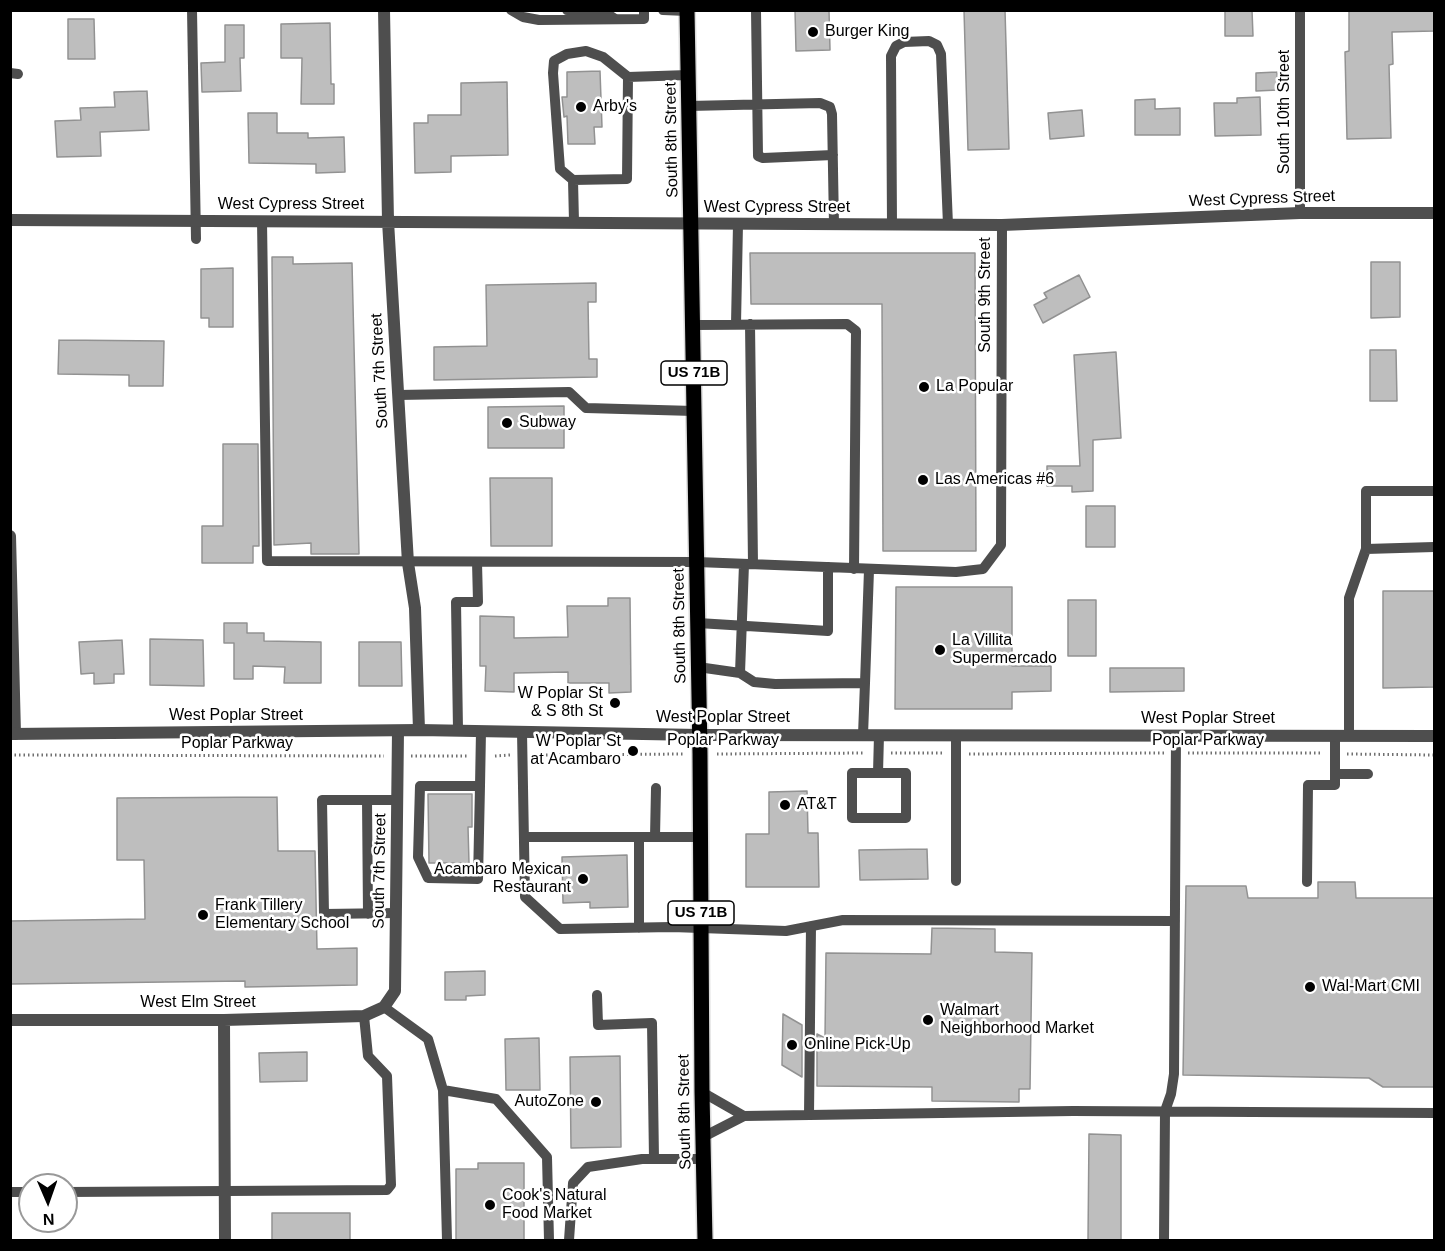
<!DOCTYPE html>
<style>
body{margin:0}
#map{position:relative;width:1445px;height:1251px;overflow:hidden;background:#fff;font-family:Arial,sans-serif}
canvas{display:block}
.frame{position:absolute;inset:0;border:12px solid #000;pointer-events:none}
.north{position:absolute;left:18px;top:1173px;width:60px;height:60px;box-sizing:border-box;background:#fff;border:2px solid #999;border-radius:50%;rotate:178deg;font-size:16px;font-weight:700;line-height:24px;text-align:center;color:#000}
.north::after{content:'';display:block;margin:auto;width:21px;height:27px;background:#000;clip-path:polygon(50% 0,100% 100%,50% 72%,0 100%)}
</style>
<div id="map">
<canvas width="1445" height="1251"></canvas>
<div class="frame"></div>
<div class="north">N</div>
</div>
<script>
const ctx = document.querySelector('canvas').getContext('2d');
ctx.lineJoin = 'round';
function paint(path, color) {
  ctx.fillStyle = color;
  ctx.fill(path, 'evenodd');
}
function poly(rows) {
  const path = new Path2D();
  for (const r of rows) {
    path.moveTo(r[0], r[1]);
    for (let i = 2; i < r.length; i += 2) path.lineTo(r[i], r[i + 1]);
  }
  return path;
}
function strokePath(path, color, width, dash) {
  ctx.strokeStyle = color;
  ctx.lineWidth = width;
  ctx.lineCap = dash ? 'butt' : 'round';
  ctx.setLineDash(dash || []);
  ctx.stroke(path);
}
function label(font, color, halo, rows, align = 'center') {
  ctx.font = font + ' Arial,sans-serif';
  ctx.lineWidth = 5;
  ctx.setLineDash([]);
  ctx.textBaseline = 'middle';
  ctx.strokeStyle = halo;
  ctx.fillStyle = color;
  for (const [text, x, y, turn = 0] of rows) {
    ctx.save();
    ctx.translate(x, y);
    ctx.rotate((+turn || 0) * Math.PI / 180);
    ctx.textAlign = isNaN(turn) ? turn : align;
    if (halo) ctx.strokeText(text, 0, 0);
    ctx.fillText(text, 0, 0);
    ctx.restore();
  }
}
const building = poly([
 [795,10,829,10,830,50,796,51,795,10],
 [964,10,1005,10,1009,149,968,150,964,10],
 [1225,10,1252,10,1253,36,1225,36,1225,10],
 [1349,10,1434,10,1434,31,1392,32,1393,64,1389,65,1391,138,1347,139,1345,52,1349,51,1349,10],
 [68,19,94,19,95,59,68,59,68,19],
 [330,23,331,84,334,84,334,104,301,104,302,58,281,58,281,24,330,23],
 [225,25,244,25,244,58,240,58,241,91,202,92,201,63,225,62,225,25],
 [600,71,602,127,594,127,595,144,568,144,567,116,564,117,562,97,567,97,567,72,600,71],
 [1277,72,1278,90,1256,91,1256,73,1277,72],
 [507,82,508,155,451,156,451,172,415,173,414,123,428,123,428,115,461,115,461,83,507,82],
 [147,91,149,130,100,132,101,156,57,157,55,121,81,120,80,108,115,107,114,92,147,91],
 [1260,97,1261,135,1215,136,1214,103,1237,103,1237,98,1260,97],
 [1155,99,1155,109,1180,108,1180,135,1135,135,1135,100,1155,99],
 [1082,110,1084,136,1050,139,1048,113,1082,110],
 [248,113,277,113,277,133,308,133,308,138,344,137,345,172,316,173,316,164,249,163,248,113],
 [750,253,975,253,976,551,883,551,882,304,751,304,750,253],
 [272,257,293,257,293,264,352,263,359,554,311,554,311,543,274,545,272,257],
 [1371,262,1400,262,1400,317,1371,318,1371,262],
 [233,268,233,327,209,327,209,318,201,318,201,269,233,268],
 [1079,275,1090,297,1043,323,1034,305,1047,298,1044,293,1079,275],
 [596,283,596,302,588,302,589,359,597,359,597,377,434,380,434,347,487,346,486,285,596,283],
 [59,340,164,341,163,386,129,386,129,375,58,374,59,340],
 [1370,350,1396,350,1397,401,1370,401,1370,350],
 [1116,352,1121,438,1093,440,1093,491,1072,492,1072,486,1047,486,1047,466,1080,466,1074,355,1116,352],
 [564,406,564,448,488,448,488,407,564,406],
 [223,444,258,444,259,546,253,546,253,563,202,563,202,526,223,526,223,444],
 [490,478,552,478,552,546,491,546,490,478],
 [1086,506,1115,506,1115,547,1086,547,1086,506],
 [896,587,1012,587,1012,666,1051,666,1051,691,1012,692,1012,709,895,709,896,587],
 [1383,591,1434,591,1434,687,1383,688,1383,591],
 [608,598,630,598,631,692,609,693,609,683,568,683,568,672,514,673,514,692,485,691,486,666,480,666,480,616,514,617,514,638,568,637,567,606,608,606,608,598],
 [1068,600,1096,600,1096,656,1068,656,1068,600],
 [224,623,247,623,247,633,264,633,264,641,321,642,321,683,284,683,285,667,253,666,253,679,234,679,234,643,224,643,224,623],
 [150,639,203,640,204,686,150,685,150,639],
 [122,640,124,674,114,674,114,683,94,684,94,673,81,674,79,642,122,640],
 [359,642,401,642,402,686,359,686,359,642],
 [1110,668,1184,668,1184,691,1110,692,1110,668],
 [807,791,808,833,818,833,819,887,746,887,746,834,769,834,769,792,807,791],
 [428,794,472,794,472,827,468,827,469,863,429,863,428,794],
 [277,797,278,851,315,851,317,949,357,948,357,985,245,987,245,981,10,984,10,921,145,919,144,860,117,860,117,798,277,797],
 [927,849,928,879,860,880,859,850,927,849],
 [627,855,628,907,590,908,590,902,563,903,562,857,627,855],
 [1318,882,1355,882,1356,898,1434,898,1434,1087,1383,1087,1369,1078,1183,1075,1186,886,1246,886,1248,898,1318,898,1318,882],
 [932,928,995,929,995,952,1032,953,1030,1089,1019,1089,1019,1102,932,1101,932,1087,817,1086,817,1034,825,1038,826,953,931,954,932,928],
 [485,971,485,995,466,996,466,1000,445,1000,445,972,485,971],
 [783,1014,802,1025,802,1077,782,1065,783,1014],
 [539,1038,540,1090,506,1090,505,1039,539,1038],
 [307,1052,307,1081,260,1082,259,1053,307,1052],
 [620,1056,621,1147,571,1148,570,1057,620,1056],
 [1089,1134,1121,1135,1121,1240,1088,1240,1089,1134],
 [478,1163,524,1163,524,1240,456,1240,456,1169,478,1169,478,1163],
 [272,1213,350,1213,350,1240,272,1240,272,1213]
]);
paint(building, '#bebebe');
strokePath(building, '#929292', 1.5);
const primary = poly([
 [687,10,700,754,702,1092,705,1240]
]);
strokePath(primary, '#dbdbdb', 18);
strokePath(poly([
 [891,753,942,753],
 [1188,753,1323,753],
 [717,754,864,753],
 [969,754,1164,753],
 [1347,754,1434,755],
 [10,755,384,756],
 [537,755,684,754],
 [411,756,468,756],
 [495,756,510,755]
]), '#707070', 3, [1.5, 3]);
strokePath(poly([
 [192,10,196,239],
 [511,10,523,17,539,20,644,19,644,10],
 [567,10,603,11,615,19],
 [663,10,687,11],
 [756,10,758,156,763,158,833,155],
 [1300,10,1300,213],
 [10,73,18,74],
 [689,106,820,103,830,107,832,114,834,225],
 [573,180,560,169,553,73,554,61,567,54,586,51,603,57,628,77],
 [262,221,267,561,697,562,956,572,983,569,1001,545,1002,225],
 [574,222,573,180,627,179,628,77,688,75],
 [892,225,891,56,896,46,904,42,929,41,937,45,941,54,948,225],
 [736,324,738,224],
 [750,324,753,564],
 [693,325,847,324,856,331,854,569],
 [398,395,569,392,586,408,694,411],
 [1366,549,1434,547],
 [698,623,828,631,828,567],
 [698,667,740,673,744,564],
 [740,673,754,682,775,684,865,683,863,735],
 [865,683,869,570],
 [458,730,456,602,478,602,477,562],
 [522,732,525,897,560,929,672,927,786,931,843,920,1175,921],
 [956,735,956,881],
 [1349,736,1349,598,1366,549,1366,491,1434,491],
 [878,773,906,773,906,818,852,818,852,773,878,773,879,735],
 [1335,774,1368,774],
 [480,786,420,786,418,857,428,878,478,879,480,786,481,731],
 [367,800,368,914],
 [524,837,700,837],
 [639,837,639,928],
 [655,837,656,788],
 [1307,882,1308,785,1335,785,1335,736],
 [396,913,324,914,322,800,397,800],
 [597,995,598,1025,652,1023,654,1159],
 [384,1007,428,1039,443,1090,496,1099,547,1157,549,1240],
 [443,1090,447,1240],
 [702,1092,744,1116],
 [809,1115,811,926],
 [703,1137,744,1116,1073,1111,1434,1113],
 [10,1192,30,1192],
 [66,1192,387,1190,391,1185,387,1076,368,1056,364,1016],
 [569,1240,573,1183,588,1167,642,1159,703,1159],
 [1164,1240,1165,1111,1171,1094,1174,1074,1176,736]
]), '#4e4e4e', 10);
strokePath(poly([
 [384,10,388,221,408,563,415,608,419,730],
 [10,220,1002,225,1300,213,1434,213],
 [10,536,15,734],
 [10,1020,224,1020,364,1016,384,1007,395,991,398,731],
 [224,1020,225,1240]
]), '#4e4e4e', 12);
strokePath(poly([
 [10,734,419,730,699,735,1434,736]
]), '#4e4e4e', 12);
strokePath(primary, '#000', 15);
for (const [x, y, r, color] of [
 [813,32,6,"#000"],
 [581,107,6,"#000"],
 [924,387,6,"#000"],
 [507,423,6,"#000"],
 [923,480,6,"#000"],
 [940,650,6,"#000"],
 [615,703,6,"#000"],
 [633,751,6,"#000"],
 [785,805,6,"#000"],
 [583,879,6,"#000"],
 [203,915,6,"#000"],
 [1310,987,6,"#000"],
 [928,1020,6,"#000"],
 [792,1045,6,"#000"],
 [596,1102,6,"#000"],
 [490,1205,6,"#000"]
]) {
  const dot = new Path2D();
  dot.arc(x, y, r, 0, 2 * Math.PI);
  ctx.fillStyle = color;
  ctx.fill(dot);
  strokePath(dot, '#fff', 2);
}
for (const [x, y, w] of [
 [694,373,66],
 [701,913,66]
]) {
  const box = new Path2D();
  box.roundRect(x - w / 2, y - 12, w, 24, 4.5);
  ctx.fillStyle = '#fff';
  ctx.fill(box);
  strokePath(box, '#000', 1.5);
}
label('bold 15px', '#000', null, [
 ["US 71B",694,373],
 ["US 71B",701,913]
]);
label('16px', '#000', '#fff', [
 ["Burger King",825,32],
 ["Arby's",593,107],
 ["La Popular",936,387],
 ["Subway",519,423],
 ["Las Americas #6",935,480],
 ["La Villita",952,641],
 ["Supermercado",952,659],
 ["W Poplar St",603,694,"right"],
 ["& S 8th St",603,712,"right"],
 ["W Poplar St",621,742,"right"],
 ["at Acambaro",621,760,"right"],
 ["AT&T",797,805],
 ["Acambaro Mexican",571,870,"right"],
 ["Restaurant",571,888,"right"],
 ["Frank Tillery",215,906],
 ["Elementary School",215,924],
 ["Wal-Mart CMI",1322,987],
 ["Walmart",940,1011],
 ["Neighborhood Market",940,1029],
 ["Online Pick-Up",804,1045],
 ["AutoZone",584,1102,"right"],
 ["Cook's Natural",502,1196],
 ["Food Market",502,1214]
], 'left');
label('16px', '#000', '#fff', [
 ["South 10th Street",1285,112,-90],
 ["South 8th Street",672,140,-91],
 ["West Cypress Street",1262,199,-2],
 ["West Cypress Street",291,205],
 ["West Cypress Street",777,208],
 ["South 9th Street",986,295,-90],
 ["South 7th Street",380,371,-93],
 ["South 8th Street",680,626,-91],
 ["West Poplar Street",236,716],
 ["West Poplar Street",723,718],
 ["West Poplar Street",1208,719],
 ["Poplar Parkway",723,741],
 ["Poplar Parkway",1208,741],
 ["Poplar Parkway",237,744],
 ["South 7th Street",380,871,-89],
 ["West Elm Street",198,1003],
 ["South 8th Street",685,1112,-91]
]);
</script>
